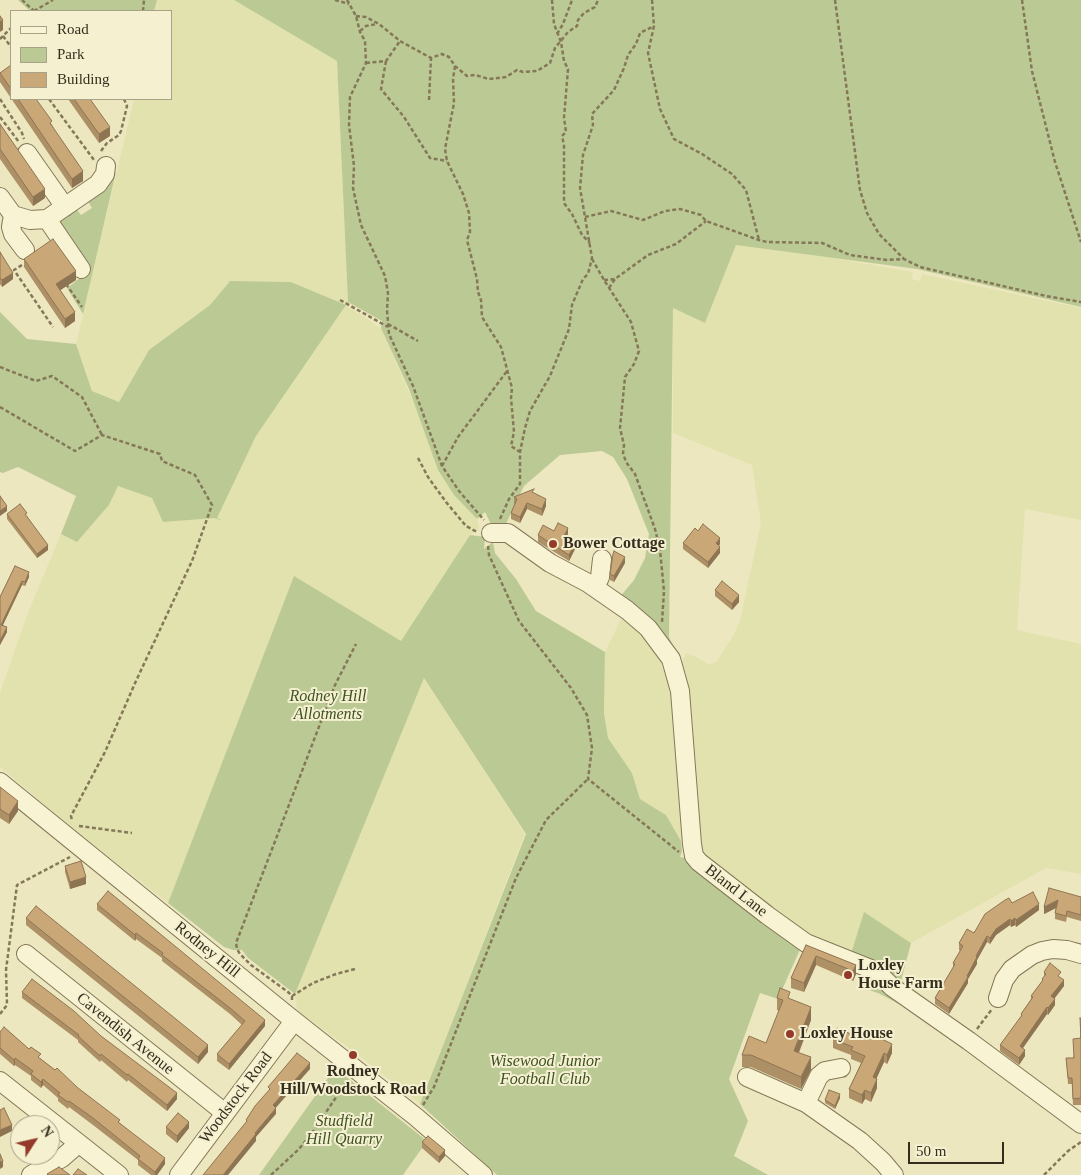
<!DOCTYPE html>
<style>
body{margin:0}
#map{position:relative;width:1081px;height:1175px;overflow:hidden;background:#ede7c0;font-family:"Times New Roman",serif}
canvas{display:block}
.legend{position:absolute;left:10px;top:10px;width:162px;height:90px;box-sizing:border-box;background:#f4f0d0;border:1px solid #a8a288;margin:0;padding:6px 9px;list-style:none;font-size:15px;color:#352d1d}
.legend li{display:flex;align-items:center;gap:10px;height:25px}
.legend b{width:25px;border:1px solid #a8a288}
.north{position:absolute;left:10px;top:1115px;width:50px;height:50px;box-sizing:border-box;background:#f4f0d0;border:1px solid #a8a288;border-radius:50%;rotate:55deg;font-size:14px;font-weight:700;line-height:20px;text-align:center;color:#352d1d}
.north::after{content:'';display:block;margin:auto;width:18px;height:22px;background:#933a2a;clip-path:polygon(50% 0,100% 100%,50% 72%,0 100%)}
.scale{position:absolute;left:908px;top:1142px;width:96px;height:22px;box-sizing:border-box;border:2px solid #352d1d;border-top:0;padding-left:6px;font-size:15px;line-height:18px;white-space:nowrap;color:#352d1d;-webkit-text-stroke:4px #f4f0d0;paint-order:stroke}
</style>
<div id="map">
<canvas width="1081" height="1175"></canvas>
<ul class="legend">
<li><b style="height:6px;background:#f8f3d3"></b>Road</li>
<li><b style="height:14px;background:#bbca95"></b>Park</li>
<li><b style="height:14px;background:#caa777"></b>Building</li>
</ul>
<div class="north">N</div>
<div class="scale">50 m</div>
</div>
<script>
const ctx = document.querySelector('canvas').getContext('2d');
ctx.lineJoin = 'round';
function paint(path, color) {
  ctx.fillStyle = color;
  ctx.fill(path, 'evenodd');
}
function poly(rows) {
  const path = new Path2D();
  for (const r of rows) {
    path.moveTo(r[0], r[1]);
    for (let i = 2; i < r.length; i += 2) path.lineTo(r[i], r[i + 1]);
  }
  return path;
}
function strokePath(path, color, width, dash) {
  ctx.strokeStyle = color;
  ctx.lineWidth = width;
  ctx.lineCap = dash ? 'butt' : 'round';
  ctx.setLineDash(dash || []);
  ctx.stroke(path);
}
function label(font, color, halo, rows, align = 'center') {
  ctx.font = font + ' "Times New Roman",serif';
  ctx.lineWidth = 4;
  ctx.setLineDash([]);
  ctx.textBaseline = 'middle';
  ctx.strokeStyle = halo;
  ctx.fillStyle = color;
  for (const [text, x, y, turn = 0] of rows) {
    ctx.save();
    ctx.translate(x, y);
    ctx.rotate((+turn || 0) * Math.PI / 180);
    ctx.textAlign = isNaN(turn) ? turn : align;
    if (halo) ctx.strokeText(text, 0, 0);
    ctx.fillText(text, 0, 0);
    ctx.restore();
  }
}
paint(poly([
 [157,0,234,0,337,61,348,302,346,305,381,328,454,495,477,519,479,529,470,535,401,642,294,577,168,903,77,832,0,767,0,693,27,615,61,534,77,542,109,505,118,486,153,498,216,518,256,436,346,305,291,282,230,281,210,305,149,350,119,402,92,391,76,344,134,99,171,99,171,11,154,11],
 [736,244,822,256,913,272,912,279,920,281,922,274,1081,308,1081,520,1025,509,1017,630,1081,644,1081,874,1046,868,911,943,864,913,850,957,811,940,699,853,680,667,686,653,696,657,708,664,712,664,717,661,734,634,740,620,761,523,752,465,673,433,673,308,705,323],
 [621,619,641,632,659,659,677,705,687,839,681,841,666,815,640,799,632,773,608,738,604,713,605,652],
 [424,678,525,834,420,1104,353,1051,297,1010,295,994]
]), '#e2e2ae');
paint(poly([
 [18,0,157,0,154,11,30,11],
 [234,0,1081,0,1081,307,917,269,736,245,705,323,673,308,669,637,674,647,618,599,634,580,645,558,649,534,627,479,613,457,602,451,560,455,524,486,504,528,493,528,485,512,477,519,454,495,438,470,409,389,381,328,382,321,348,302,337,61],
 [116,172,83,314,67,288,89,271,57,223,75,207,81,215,92,208,86,198],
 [230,281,291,282,346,305,256,436,217,518,224,521,214,518,163,522,152,498,118,486,109,505,77,542,61,534,76,496,18,467,3,473,0,472,0,312,27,339,76,344,92,391,119,402,149,350,210,305],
 [470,535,485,537,484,549,493,542,495,553,516,579,536,611,605,652,604,713,608,738,632,773,640,799,666,815,681,841,682,851,680,857,685,858,689,865,698,872,802,945,778,999,760,993,729,1079,748,1121,734,1156,768,1175,497,1175,420,1104,526,834,424,678,295,994,248,958,242,950,233,950,224,947,168,903,294,576,401,641],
 [864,912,911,943,900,985,910,1010,880,994,859,986,864,971,850,957],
 [335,1068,427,1141,403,1175,259,1175]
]), '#bbca95');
const minor = poly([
 [27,153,65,207],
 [0,197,13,215,30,220,47,219,98,184,105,174,106,166],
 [13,215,11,227,13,234,25,250],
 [47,219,81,269],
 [491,533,508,533,550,563,588,583,627,610,648,628,671,659,680,691,692,844,694,856,699,862,767,915,806,943,876,971,892,987,969,1041,1081,1124],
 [595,588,600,577,602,559],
 [0,782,287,1015,416,1117,483,1175],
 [26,954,225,1113],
 [998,998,1004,980,1012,969,1032,955,1042,951,1053,949,1067,950,1081,954],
 [747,1077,806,1103,860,1141,883,1162,894,1175],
 [0,1081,119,1175],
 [806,1103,819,1076,825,1071,841,1068],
 [31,1175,62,1158,78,1144],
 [179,1175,294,1021]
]);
strokePath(minor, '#857859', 20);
strokePath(poly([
 [22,0,34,11],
 [335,0,349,4],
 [347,0,356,16,360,32,365,41,366,63,350,97,349,125,354,166,353,188,361,225,385,276,388,293,387,310,389,334,413,386,442,466,459,491,484,520],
 [552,0,554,24,561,42,564,61,568,69,564,118,566,132,562,136,564,145,564,203,572,214,582,235,590,243],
 [652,0,654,26,648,53,660,109,674,139,702,154,732,174,746,190,759,240],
 [835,0,860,190,867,213,879,234,904,259],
 [1022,0,1032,71,1055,162,1081,242],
 [34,11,53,0],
 [143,11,144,0],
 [356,16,366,17,379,24,400,41,431,58,442,54,449,57,455,66,467,76,475,75,489,79,506,77,517,70,523,72,537,71,550,63,555,48,568,32,577,26,578,20,584,13,595,7,598,0],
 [360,31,366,26,377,24],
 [557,34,563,24,572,0],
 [3,36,11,47],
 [0,39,11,28],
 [386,61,381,89,404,117,430,158,447,161],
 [366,63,386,61,400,41],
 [455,66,453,79,454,103,445,149,447,161,463,194,469,213,470,232,467,240,477,279,478,292,481,300,482,317,501,347,504,358,512,388,511,398,514,432,511,446,520,452],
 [0,99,22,133,24,139],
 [49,99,94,160],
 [429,100,431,58],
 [0,117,19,142],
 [101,151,107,143,119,135,121,131,127,106,124,99],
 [585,217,611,211,643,220,665,211,680,209,701,215,706,221,759,240,767,242,822,243,850,255,887,260,904,259,920,267,1046,296,1081,302],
 [592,259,604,280,631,322,639,351,634,364,625,377,620,428,624,445,623,453,626,462,635,474,655,529,660,550,664,591,662,622],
 [22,265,14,270,53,327],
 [604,280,615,279,648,255,676,244,706,221],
 [66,284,82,307],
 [609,288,615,279],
 [340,300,388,327],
 [388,324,418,341],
 [0,367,36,381,52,376,82,397,102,435],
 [0,407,75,451,102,435,160,454,162,461,195,475,212,505,192,561,136,681,105,752,71,816,72,821],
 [418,458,428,477,446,502,466,526,477,532],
 [442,466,458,437,507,371],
 [500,519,509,499,520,484,520,452,525,428,530,411,550,376,563,344,569,329,572,305,583,279,588,274,592,258,580,188,583,155,593,125,592,114,614,90,624,68,628,55,636,44,640,33,654,26],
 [488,546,489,555,519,621,571,688,587,715,592,748,588,779,679,852],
 [79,826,132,833],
 [292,996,313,983,336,974,355,969],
 [292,1000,292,996,288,992,251,965,240,954,237,949,236,943,335,685,356,644],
 [0,1014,7,1005,6,970,17,885,70,857],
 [977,1029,992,1009],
 [423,1105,434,1087,516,878,546,820,588,779],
 [271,1175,298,1150,310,1136,347,1081],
 [1044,1175,1068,1151,1081,1142]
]), '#857859', 2.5, [4, 2.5]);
strokePath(minor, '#f8f3d3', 18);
paint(poly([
 [11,65,11,99,36,99,52,125,83,181,72,188,0,82,0,73],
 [68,99,90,99,110,136,99,143],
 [0,124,45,198,33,206,0,159],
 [0,252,13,279,2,287,0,284],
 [24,259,76,280,60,290,75,321,65,328,24,267],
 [534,493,546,506,542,516,527,509,520,523,511,519,511,513,515,504,514,504,514,497],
 [7,514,27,516,48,550,37,558,7,519],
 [554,531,568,534,567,537,576,547,569,561,538,542,538,535],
 [698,531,720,544,719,546,720,553,708,568,683,549,683,543],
 [625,563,614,582,610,580,610,574],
 [15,566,29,577,25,586,22,585,3,625,7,632,0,645,0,597],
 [715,590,739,602,732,610,715,596],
 [0,787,18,811,9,824,0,818],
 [65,866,86,884,70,889,65,872],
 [1081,897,1081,921,1067,917,1066,922,1055,919,1055,913,1056,908,1044,914,1044,907],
 [1012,903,1039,910,1016,927,1015,925,1011,927,1010,925,996,935,990,944,987,942,977,960,977,964,968,979,968,983,949,1014,935,1004,935,998,953,968,953,963,960,951,959,950,959,943],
 [97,904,265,1026,229,1070,217,1061,217,1054,242,1025,230,1014,162,961,162,958,136,939,135,941,97,910],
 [26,918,208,1052,198,1064,26,925],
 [806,945,856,965,856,974,853,981,816,965,804,992,791,988,791,978],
 [1044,972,1061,978,1064,986,1054,999,1055,1005,1048,1015,1047,1014,1023,1048,1025,1056,1019,1065,1000,1051,1000,1045,1021,1017,1021,1014,1031,999,1031,996,1042,981,1042,979,1044,977],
 [22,992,101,1036,177,1099,167,1111,128,1080,127,1082,101,1060,100,1062,78,1042,78,1040,22,998],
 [777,998,790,999,811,1020,799,1053,811,1070,801,1089,751,1067,742,1067,742,1055,766,1043,779,1011,777,1010],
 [1081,1018,1081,1105,1073,1105,1072,1084,1068,1084,1066,1058,1073,1058,1080,1038],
 [0,1032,41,1059,78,1088,120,1123,165,1164,157,1175,151,1175,138,1165,138,1160,93,1125,69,1107,68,1109,58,1101,58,1098,43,1085,41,1088,31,1080,31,1076,15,1065,14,1066,0,1054],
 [833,1039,892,1053,887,1064,884,1062,876,1079,877,1088,871,1102,865,1099,862,1104,849,1098,849,1089,861,1063,851,1059,851,1055,833,1048],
 [840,1098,835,1109,825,1103,825,1100],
 [166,1127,189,1128,177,1143,166,1134],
 [20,1130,20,1148,15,1138,15,1132],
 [422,1142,445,1156,439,1163,422,1148]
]), '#ae9066');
paint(poly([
 [3,20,3,30,0,32,0,22],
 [110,127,110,136,99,143,99,134],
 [83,171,83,181,72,188,72,179],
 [45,189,45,198,33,206,33,197],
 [76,271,76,280,56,293,56,284],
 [13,273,13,279,2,287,2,280],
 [75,312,75,321,65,328,65,319],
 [546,499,546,506,542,516,542,509],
 [527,503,527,509,520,523,520,517],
 [7,506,7,511,0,516,0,511],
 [568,528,568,534,564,542,564,536],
 [720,538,720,544,716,550,716,543],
 [576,541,576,547,569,561,569,555],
 [48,545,48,550,37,558,37,554],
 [720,547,720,553,708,568,708,562],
 [625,557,625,563,614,582,614,576],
 [29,572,29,577,25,586,25,582],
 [22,581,22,585,1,629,1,625],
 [739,595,739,602,732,610,732,604],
 [7,627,7,632,0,645,0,641],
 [18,801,18,811,9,824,9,815],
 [86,877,86,884,70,889,70,882],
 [1058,900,1058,907,1044,914,1044,907],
 [1039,904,1039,910,1016,927,1016,920],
 [1015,918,1015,925,1011,927,1011,921],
 [1010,919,1010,925,996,935,990,944,990,938,996,929],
 [136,933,136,939,135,941,135,935],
 [987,936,987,942,977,960,977,964,968,979,968,983,949,1014,949,1008,967,976],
 [816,956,816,965,804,992,804,983],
 [856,965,856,974,853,981,853,971],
 [1064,980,1064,986,1051,1003,1051,996],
 [1055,999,1055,1005,1048,1015,1048,1008],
 [811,1007,811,1020,794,1064,794,1051],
 [1047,1007,1047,1014,1020,1052,1020,1046],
 [265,1020,265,1026,229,1070,229,1064],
 [892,1044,892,1053,887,1064,887,1055],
 [208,1045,208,1052,198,1064,198,1057],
 [1025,1050,1025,1056,1019,1065,1019,1058],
 [884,1053,884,1062,873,1086,873,1077],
 [811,1057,811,1070,801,1089,801,1077],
 [15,1058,15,1065,14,1066,14,1060],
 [310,1063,310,1069,273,1111,273,1105],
 [43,1079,43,1085,41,1088,41,1082],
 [877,1079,877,1088,871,1102,871,1093],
 [865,1090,865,1099,862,1104,862,1095],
 [177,1093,177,1099,167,1111,167,1105],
 [840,1094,840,1098,835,1109,835,1106],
 [276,1108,276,1114,256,1137,256,1141,228,1175,223,1175,255,1133],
 [189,1122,189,1128,177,1143,177,1136],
 [12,1125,12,1131,0,1137,0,1130],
 [445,1150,445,1156,439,1163,439,1157],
 [25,1155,31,1155,25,1158],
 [165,1158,165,1164,157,1175,155,1175,155,1172],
 [3,1161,3,1167,0,1169,0,1162]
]), '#8d7553');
const building = poly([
 [0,16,3,20,0,22,0,16],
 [11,65,11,89,0,73,11,65],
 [18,99,36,99,52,121,50,123,83,171,72,179,18,99],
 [74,99,90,99,110,127,99,134,74,99],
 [0,124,45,189,33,197,0,149,0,124],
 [53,239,76,271,56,284,75,312,65,319,24,259,53,239],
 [0,252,13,273,2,280,0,278,0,252],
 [534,489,532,492,546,499,542,509,527,503,520,517,511,513,517,499,514,497,534,489],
 [0,496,7,506,0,511,0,496],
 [20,504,27,513,25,514,48,545,37,554,7,514,20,504],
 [558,523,568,528,564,536,576,541,569,555,538,535,543,525,554,531,558,523],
 [703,524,720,538,716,543,720,547,708,562,683,543,695,528,698,531,703,524],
 [614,551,625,557,614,576,610,574,613,554,614,551],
 [15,566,29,572,25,582,22,581,1,625,7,627,0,641,0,597,15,566],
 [722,581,739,595,732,604,715,590,722,581],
 [0,787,18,801,9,815,0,809,0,787],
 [81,861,86,877,70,882,65,866,81,861],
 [1049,888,1081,897,1081,915,1067,911,1066,916,1055,913,1058,900,1044,907,1049,888],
 [108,891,265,1020,229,1064,217,1054,245,1021,230,1008,162,955,163,953,136,933,135,935,97,904,108,891],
 [1033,892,1039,904,1016,920,1015,918,1011,921,1010,919,996,929,990,938,987,936,976,956,977,957,967,976,968,977,949,1008,935,998,955,964,953,963,963,946,959,943,967,929,974,933,985,914,1005,900,1009,898,1012,903,1033,892],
 [36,906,208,1045,198,1057,26,918,36,906],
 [806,945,856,965,853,971,816,956,804,983,791,978,806,945],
 [1050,963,1061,972,1058,976,1064,980,1051,996,1055,999,1048,1008,1047,1007,1020,1046,1025,1050,1019,1058,1000,1045,1022,1015,1021,1014,1033,997,1031,996,1043,980,1042,979,1046,974,1044,972,1050,963],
 [32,979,74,1011,101,1036,177,1093,167,1105,128,1074,127,1075,101,1054,100,1056,78,1036,79,1035,22,992,32,979],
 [780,988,790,992,788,998,811,1007,794,1051,811,1057,801,1077,751,1055,742,1055,749,1036,766,1043,783,1000,777,998,780,988],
 [1080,1018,1081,1018,1081,1098,1073,1099,1072,1078,1068,1078,1066,1058,1074,1058,1073,1039,1081,1038,1080,1018],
 [855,1026,892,1044,887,1055,884,1053,873,1077,877,1079,871,1093,865,1090,862,1095,849,1089,865,1056,851,1050,853,1047,833,1039,837,1028,851,1034,855,1026],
 [4,1027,29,1049,31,1047,41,1054,38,1057,55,1070,57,1068,78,1088,120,1120,118,1122,165,1158,155,1172,138,1159,140,1156,93,1118,69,1101,68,1102,58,1095,60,1093,43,1079,41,1082,31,1074,33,1071,15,1058,14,1060,0,1048,0,1032,4,1027],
 [297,1053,310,1063,273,1105,276,1108,255,1133,256,1134,223,1175,203,1175,247,1121,246,1120,255,1106,270,1089,268,1087,297,1053],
 [829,1090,840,1094,835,1106,825,1100,829,1090],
 [4,1108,12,1125,0,1130,0,1110,4,1108],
 [178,1113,189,1122,177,1136,166,1127,178,1113],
 [20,1130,20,1142,15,1132,20,1130],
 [428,1136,445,1150,439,1157,422,1142,428,1136],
 [0,1154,3,1161,0,1162,0,1154],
 [59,1167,70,1175,48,1175,47,1174,59,1167],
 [78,1169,87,1175,73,1175,78,1169]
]);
paint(building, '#caa777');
strokePath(building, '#8d7553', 1);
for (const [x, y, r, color] of [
 [553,544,5,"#933a2a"],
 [848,975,5,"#933a2a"],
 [790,1034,5,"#933a2a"],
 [353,1055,5,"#933a2a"]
]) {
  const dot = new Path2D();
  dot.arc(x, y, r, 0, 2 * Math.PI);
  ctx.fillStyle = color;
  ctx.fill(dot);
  strokePath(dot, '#f4f0d0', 2);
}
label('bold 16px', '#352d1d', '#f4f0d0', [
 ["Bower Cottage",563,544],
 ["Loxley",858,966],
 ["House Farm",858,984],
 ["Loxley House",800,1034],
 ["Rodney",353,1072,"center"],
 ["Hill/Woodstock Road",353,1090,"center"]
], 'left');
label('italic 16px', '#3e5124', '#f4f0d0', [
 ["Rodney Hill",328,697],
 ["Allotments",328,715],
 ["Wisewood Junior",545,1062],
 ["Football Club",545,1080],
 ["Studfield",344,1122],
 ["Hill Quarry",344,1140]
]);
label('16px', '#352d1d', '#f4f0d0', [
 ["Bland Lane",736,891,38],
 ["Rodney Hill",207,950,39],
 ["Cavendish Avenue",125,1034,39],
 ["Woodstock Road",236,1098,-53]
]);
</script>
